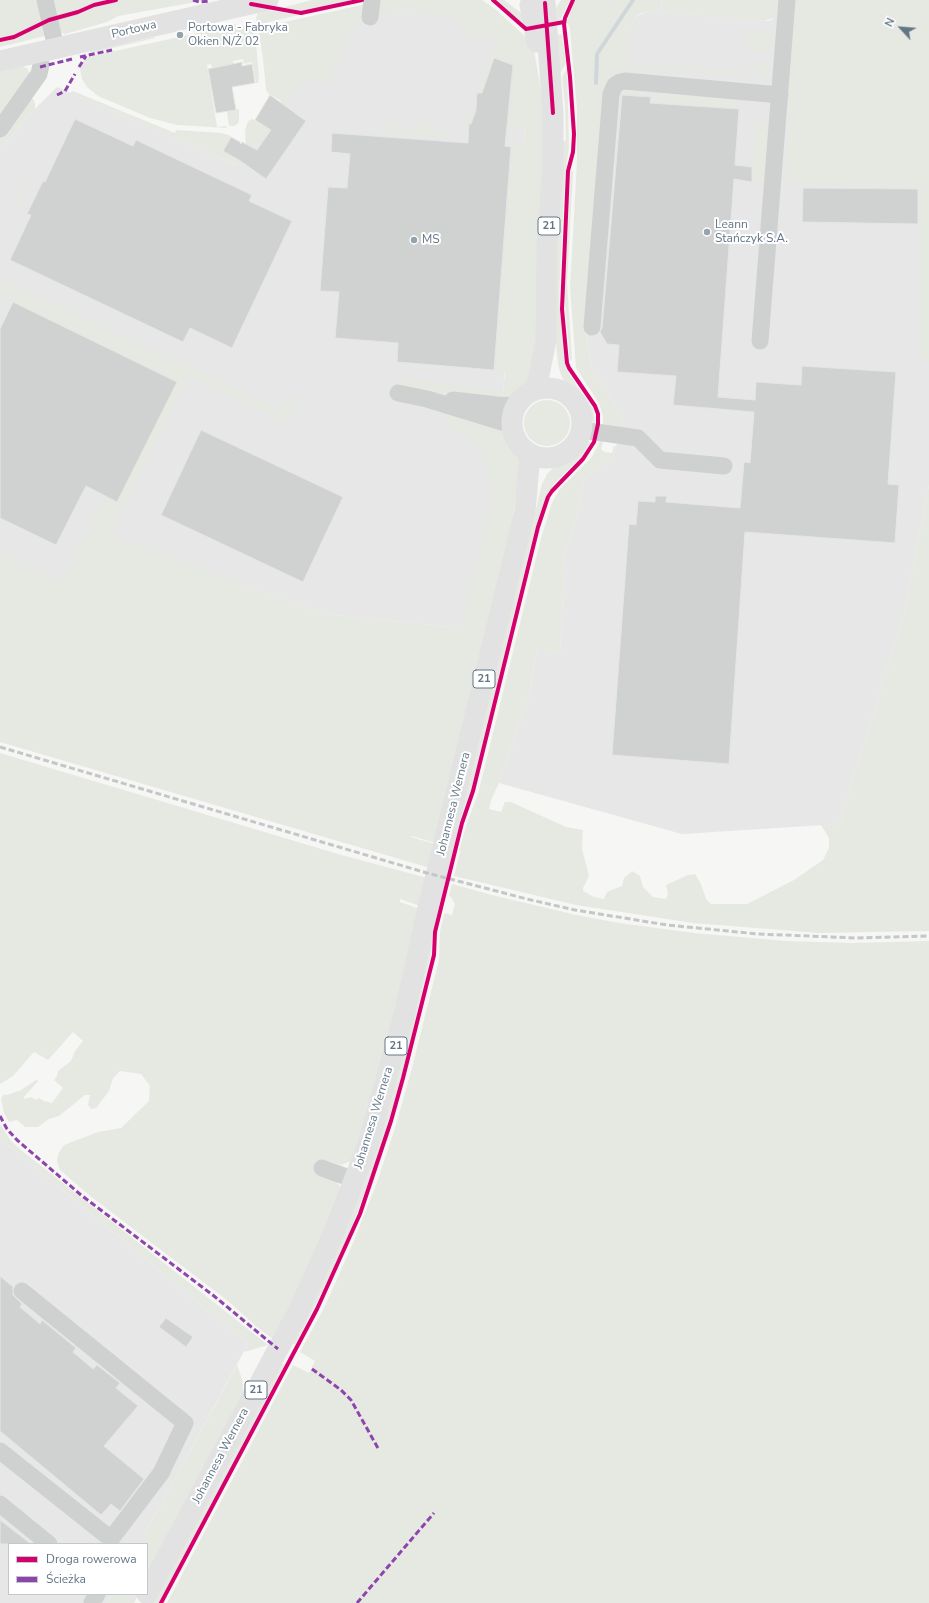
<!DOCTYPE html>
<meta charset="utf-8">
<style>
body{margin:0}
#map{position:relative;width:929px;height:1603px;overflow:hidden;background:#f6f6f4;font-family:"Nunito Sans",sans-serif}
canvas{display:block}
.legend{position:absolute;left:8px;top:1543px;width:140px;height:52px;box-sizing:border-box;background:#fff;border:1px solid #c1c8cf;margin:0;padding:5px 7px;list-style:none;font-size:12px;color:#637687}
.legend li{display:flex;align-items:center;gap:8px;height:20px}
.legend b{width:20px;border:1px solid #c1c8cf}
.north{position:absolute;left:881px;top:8px;width:40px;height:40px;-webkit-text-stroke:3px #fff;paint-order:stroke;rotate:296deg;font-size:11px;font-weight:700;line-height:16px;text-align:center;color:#637687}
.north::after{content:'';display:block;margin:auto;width:14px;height:18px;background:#637687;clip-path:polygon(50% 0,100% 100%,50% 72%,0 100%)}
</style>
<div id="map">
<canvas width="929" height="1603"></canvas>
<ul class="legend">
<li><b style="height:5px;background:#d6006c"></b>Droga rowerowa</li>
<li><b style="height:5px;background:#8e44ad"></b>Ścieżka</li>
</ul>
<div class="north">N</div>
</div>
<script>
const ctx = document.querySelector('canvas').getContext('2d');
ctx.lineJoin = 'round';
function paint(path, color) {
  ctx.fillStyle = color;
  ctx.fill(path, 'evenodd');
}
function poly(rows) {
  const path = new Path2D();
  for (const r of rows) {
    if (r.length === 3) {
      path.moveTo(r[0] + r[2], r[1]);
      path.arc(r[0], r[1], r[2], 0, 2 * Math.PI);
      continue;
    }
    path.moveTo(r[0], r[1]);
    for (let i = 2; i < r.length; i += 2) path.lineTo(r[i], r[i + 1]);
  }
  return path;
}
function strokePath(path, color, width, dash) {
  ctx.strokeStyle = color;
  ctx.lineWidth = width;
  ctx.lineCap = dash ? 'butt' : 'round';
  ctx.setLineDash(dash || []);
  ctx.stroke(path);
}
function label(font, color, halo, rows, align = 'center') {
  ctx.font = font + ' "Nunito Sans",sans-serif';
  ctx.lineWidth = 4;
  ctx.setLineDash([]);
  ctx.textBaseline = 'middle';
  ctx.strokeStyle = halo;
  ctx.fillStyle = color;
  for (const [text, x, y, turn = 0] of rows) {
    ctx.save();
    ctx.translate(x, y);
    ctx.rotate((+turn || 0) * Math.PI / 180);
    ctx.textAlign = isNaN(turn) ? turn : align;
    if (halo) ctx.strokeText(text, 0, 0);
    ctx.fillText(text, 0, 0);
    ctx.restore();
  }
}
paint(poly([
 [656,0,662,0,661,12,768,21,772,20,779,12,929,174,929,485,903,619,839,824,682,834,499,783,529,697,537,649,560,653,565,553,576,520,584,479,614,455,623,417,591,366,583,307,630,25,635,18,639,15,649,11,656,12],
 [409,9,476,12,518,48,528,89,503,392,494,431,517,463,461,628,325,614,111,537,0,711,0,149,35,109,57,87,238,166,335,24],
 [0,1138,248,1344,139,1544,9,1544,9,1594,112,1594,107,1603,0,1603]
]), '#e6e7e6');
paint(poly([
 [0,0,41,0,46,33,45,36,0,47],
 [49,0,207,0,118,16,107,22,65,34,60,32],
 [312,0,353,0,307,11,294,11,281,8],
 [379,0,482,0,494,8,526,37,532,39,545,113,537,339,528,384,516,394,508,398,468,396,421,390,398,385,396,382,398,378,401,377,503,392,505,373,495,371,513,144,519,144,519,146,523,146,525,129,509,127,514,63,494,57,481,93,479,93,477,91,478,87,499,39,481,31,477,39,460,31,463,22,445,14,443,18,425,10,422,14,413,9,409,9,377,16],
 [495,0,504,0,521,13,524,26],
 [561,0,570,0,561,18,558,21,552,22,556,8],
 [575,0,656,0,656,12,649,11,639,14,635,18,630,25,627,61,747,72,748,63,756,63,756,70,749,70,748,74,748,80,755,80,755,86,746,85,746,76,627,65,626,75,617,77,584,318,591,366,623,417,620,431,603,427,603,416,599,403,576,368,570,287,577,161,577,109,570,30,569,25,566,24],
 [662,0,781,0,779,13,775,18,764,21,661,12],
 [793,0,929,0,929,363,924,361,921,357,920,187,795,183,789,182,786,179,790,117,786,85],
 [366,4,365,15,359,26,352,27,327,85,307,76,245,169,70,93,73,91,175,133,176,130,221,133,229,135,231,137,223,151,246,144,245,131,248,121,252,119,265,126,281,101,268,93,266,90,263,58,258,28],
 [268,11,273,11,299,15,257,25,256,18,258,13],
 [229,23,252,29,256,42,259,77,258,83,256,83,252,62,244,64,243,59,233,61,234,66,228,65,212,68,211,64,207,65,217,127,227,126,226,128,177,125,150,118,98,96,87,87,82,79,80,68,82,63,86,58,92,56,202,32,213,27],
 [750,32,770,35,772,37,774,42,770,49,764,52,749,51],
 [562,34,566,63,559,75,553,36],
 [155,37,155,38,91,53,90,50],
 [759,63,766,65,770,69,771,76,758,75],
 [21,65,28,69,29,73,28,77,0,120,0,69],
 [567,69,569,147,566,169,563,211,559,299,565,363,568,373,593,409,595,424,589,417,582,400,565,383,561,375,558,364,553,310,560,143,566,140,565,104,562,77],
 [620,88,648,90,647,95,617,93],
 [660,91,734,98,738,102,738,107,659,102],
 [29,96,34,100,35,105,35,109,0,149,0,138],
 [474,105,473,114,470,123,468,123,468,126,471,128,463,128],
 [239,109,239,122,235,126,229,126,227,111],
 [396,122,414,131,418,122,454,138,381,132,385,123,393,127],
 [763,122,769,126,765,175,759,180,753,181,755,129,758,124],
 [0,164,30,178,24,190,21,188,26,177],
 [571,170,573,172,567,282,572,359,570,361,564,293],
 [19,192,23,194,16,208,27,214,15,209,16,206,13,204],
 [0,279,278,409,288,394,298,400,288,422,189,375,111,536,325,614,461,628,492,497,487,465,480,449,466,436,458,435,455,429,445,421,440,413,397,399,497,427,508,437,521,462,510,538,436,843,412,836,411,837,435,844,430,868,0,742,0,553,61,583,104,499,116,504,176,383,0,295],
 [547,423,23],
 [600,441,603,442,601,449,604,452,612,453,614,446,616,446,614,455,584,479,576,520,565,553,560,653,537,649,529,697,499,783,491,800,489,809,501,812,505,802,511,802,566,827,583,830,582,849,589,876,583,888,583,891,594,897,604,899,607,892,622,886,624,878,632,871,640,876,643,887,653,897,666,899,668,894,666,885,688,875,695,874,701,884,706,899,711,904,747,904,794,880,823,860,829,848,829,838,821,825,839,824,903,619,929,485,929,931,819,933,693,923,576,905,454,876,460,852,462,852,459,851,467,823,478,794,541,538,552,503,559,490,592,457],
 [591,442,582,456,553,485,545,499,533,536,471,790,461,817,542,484,547,474,554,467,575,454,586,443],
 [0,753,338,854,427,878,420,906,400,899,400,902,420,909,368,1117,351,1161,341,1165,326,1160,323,1162,341,1188,333,1218,273,1339,257,1327,228,1301,89,1195,60,1170,57,1161,58,1154,64,1145,98,1132,121,1128,149,1101,150,1086,141,1074,120,1071,113,1078,109,1091,96,1108,91,1109,88,1105,90,1095,85,1095,59,1116,49,1119,38,1127,25,1127,17,1120,9,1122,4,1113,1,1099,4,1094,7,1095,21,1090,36,1080,38,1081,24,1097,24,1099,31,1097,36,1100,39,1098,44,1101,52,1103,63,1088,54,1080,57,1076,58,1071,71,1061,75,1051,83,1041,73,1032,48,1060,34,1052,13,1076,0,1084],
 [452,884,488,894,576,915,619,923,694,933,786,941,851,943,929,941,929,1603,167,1603,293,1365,309,1373,315,1361,300,1352,325,1306,353,1243,376,1185,395,1128,412,1068,439,960,440,931,444,915,445,913,452,915,452,916,454,907,455,904,451,897,449,896],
 [433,934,431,954,406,1058,396,1096,377,1159,353,1224,333,1270,295,1345,293,1343],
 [0,1124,11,1141,21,1150,268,1345,244,1352,248,1344,0,1138],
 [285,1364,159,1603,152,1603,281,1365],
 [237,1365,242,1379,244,1397,147,1579,147,1544,139,1544],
 [112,1594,139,1594,134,1603,107,1603]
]), '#e6e9e2');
strokePath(poly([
 [596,83,597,54,633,0]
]), '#d0d7db', 4);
const building = poly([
 [494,58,513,65,505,146,511,147,494,370,397,362,398,343,335,338,339,292,320,291,328,187,347,188,350,154,331,152,332,133,468,143,469,124,471,124,476,110,477,93,482,93,494,58],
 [242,62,242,66,252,64,255,83,232,87,236,110,216,113,208,69,242,62],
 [270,95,306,121,266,179,239,160,223,151,231,137,240,142,241,144,242,142,257,150,271,130,255,120,270,95],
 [622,95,651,97,650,103,739,109,735,165,752,167,752,182,734,179,718,397,755,400,756,382,801,385,802,366,896,372,888,484,899,485,895,543,745,532,729,764,612,755,629,524,636,525,638,501,655,502,655,496,667,496,666,502,740,508,744,462,750,463,754,412,673,405,676,376,617,372,619,345,607,344,600,332,602,328,622,95],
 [75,119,133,146,136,140,252,195,249,201,292,221,232,348,190,328,183,342,10,260,31,215,27,214,43,181,45,182,75,119],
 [803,188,918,189,918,224,802,222,803,188],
 [13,302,177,382,117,502,86,486,56,545,0,518,0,329,13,302],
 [201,430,343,497,303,582,161,515,201,430],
 [0,1276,13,1287,13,1295,22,1304,20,1307,40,1324,42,1320,76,1348,73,1352,93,1369,97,1365,120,1383,116,1388,138,1406,104,1446,144,1479,120,1511,111,1504,101,1515,0,1431,0,1276],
 [166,1318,193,1337,186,1347,159,1327,166,1318],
 [0,1520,31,1544,0,1544,0,1520]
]);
paint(building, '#d0d2d2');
strokePath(building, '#e5e5e4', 1);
strokePath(poly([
 [45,0,56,48],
 [370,17,372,0],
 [0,129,39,74,41,65,39,53],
 [592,327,611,94,615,85,620,82,625,81,780,95],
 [760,341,787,0],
 [398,393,427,399,512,425],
 [453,400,497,405,516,406],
 [582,430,638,438,660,460,724,466],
 [322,1168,355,1180],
 [0,1451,111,1539,161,1473,185,1423,22,1291],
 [0,1504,49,1544],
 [92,1603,97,1594]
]), '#cfd1d1', 17);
strokePath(poly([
 [530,5,537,42],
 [0,61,268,0],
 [547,423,35],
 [536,390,546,340,547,247,553,167,553,113,545,3],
 [147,1594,299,1310,334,1232,368,1144,405,1011,428,908,525,511,530,455]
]), '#e2e2e3', 21);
strokePath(poly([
 [0,747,427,873,527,899,575,910,667,925,758,934,857,938,929,936]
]), '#c5c6c7', 3, [6, 3]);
strokePath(poly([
 [193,0,199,2,210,1],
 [80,57,112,50],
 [40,67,72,59],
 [79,67,86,56],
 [57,95,65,91,75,74],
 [0,1116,7,1129,17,1140,81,1195,214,1296,278,1349],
 [312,1369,341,1390,351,1400,379,1450],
 [357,1603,434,1513]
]), '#8e44ad', 3, [6, 3]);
strokePath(poly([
 [493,0,526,29,564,22],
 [545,3,553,113],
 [251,4,301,13,362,0],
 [0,40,14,37,49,20,78,12,94,5,116,0],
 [161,1603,317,1309,360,1214,391,1121,403,1078,434,955,435,932,462,823,473,791,538,527,548,497,552,491,583,459,594,442,598,424,598,414,595,406,569,368,567,363,562,309,568,171,573,152,574,134,570,77,564,24,565,18,573,0]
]), '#d6006c', 4);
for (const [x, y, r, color] of [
 [180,35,4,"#96a3ad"],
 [707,232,4,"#96a3ad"],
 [414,240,4,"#96a3ad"]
]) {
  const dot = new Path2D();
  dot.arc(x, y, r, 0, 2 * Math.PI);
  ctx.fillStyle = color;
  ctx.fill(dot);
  strokePath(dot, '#fff', 1.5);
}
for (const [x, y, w] of [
 [549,226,22],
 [484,679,22],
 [396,1046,22],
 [256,1390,22]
]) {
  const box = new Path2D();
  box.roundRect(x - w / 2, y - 9, w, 18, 3);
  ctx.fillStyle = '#fff';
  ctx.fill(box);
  strokePath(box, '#637687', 1);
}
label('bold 11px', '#637687', null, [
 ["21",549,226],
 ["21",484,679],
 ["21",396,1046],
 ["21",256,1390]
]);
label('12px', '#637687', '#fff', [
 ["Portowa - Fabryka",188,28],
 ["Okien N/Ż 02",188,42],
 ["Leann",715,225],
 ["Stańczyk S.A.",715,239],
 ["MS",422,240]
], 'left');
label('12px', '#637687', '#fff', [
 ["Portowa",134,30,-13],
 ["Johannesa Wernera",454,804,-76],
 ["Johannesa Wernera",374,1118,-73],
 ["Johannesa Wernera",221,1456,-62]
]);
</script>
